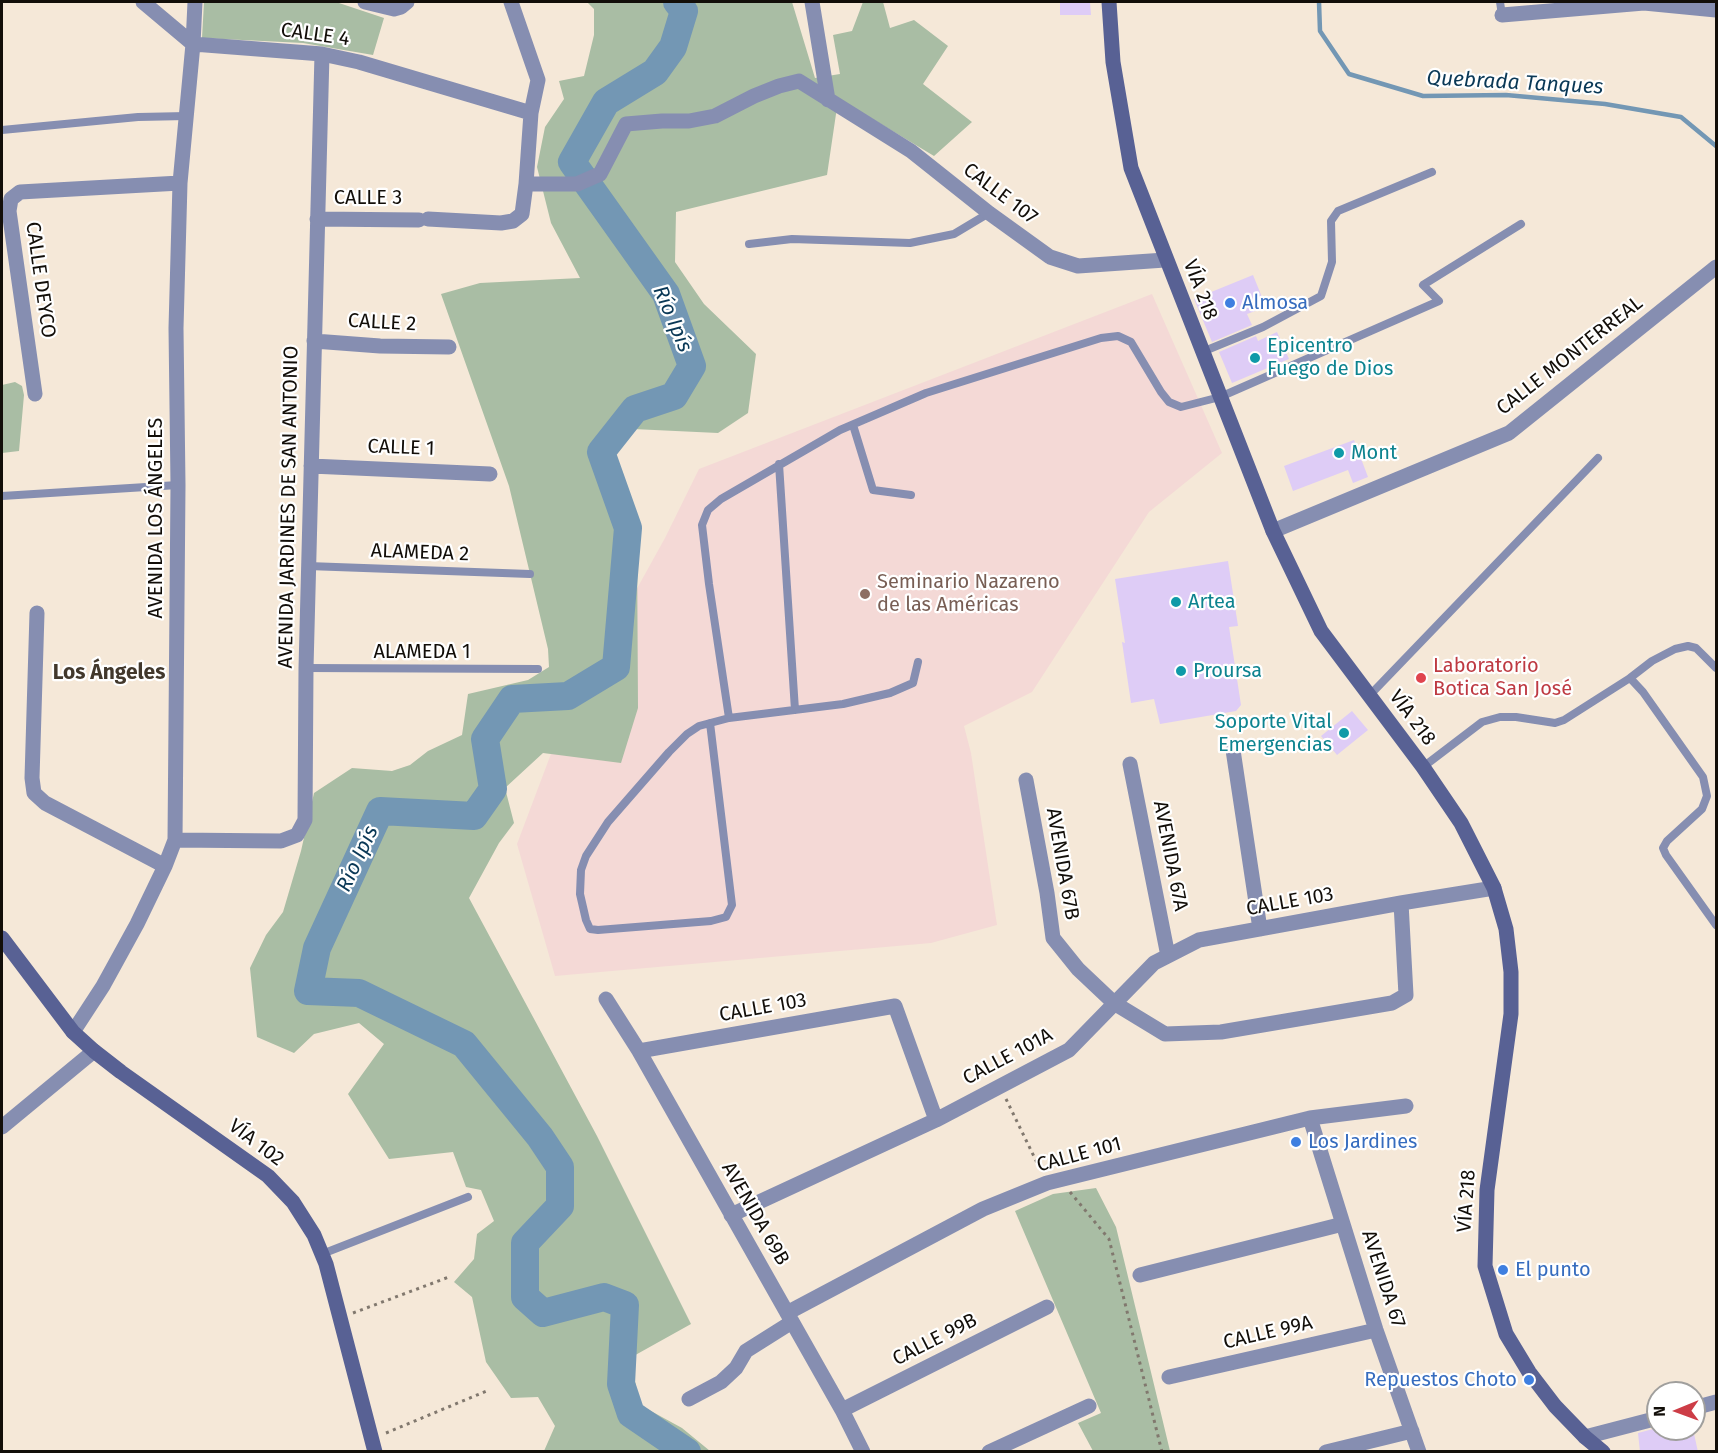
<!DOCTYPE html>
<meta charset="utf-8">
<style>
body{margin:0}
#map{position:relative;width:1718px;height:1453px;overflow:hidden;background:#f5e8d8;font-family:"Fira Sans",sans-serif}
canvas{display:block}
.frame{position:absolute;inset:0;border:3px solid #120e09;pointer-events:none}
.north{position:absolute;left:1646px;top:1381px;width:60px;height:60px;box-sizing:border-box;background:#fff;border:2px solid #a09f9d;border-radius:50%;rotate:269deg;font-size:16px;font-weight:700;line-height:24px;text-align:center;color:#120e09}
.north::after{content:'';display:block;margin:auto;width:21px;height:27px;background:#cd3d47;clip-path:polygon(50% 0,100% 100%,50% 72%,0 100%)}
</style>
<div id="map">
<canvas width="1718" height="1453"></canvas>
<div class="frame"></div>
<div class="north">N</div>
</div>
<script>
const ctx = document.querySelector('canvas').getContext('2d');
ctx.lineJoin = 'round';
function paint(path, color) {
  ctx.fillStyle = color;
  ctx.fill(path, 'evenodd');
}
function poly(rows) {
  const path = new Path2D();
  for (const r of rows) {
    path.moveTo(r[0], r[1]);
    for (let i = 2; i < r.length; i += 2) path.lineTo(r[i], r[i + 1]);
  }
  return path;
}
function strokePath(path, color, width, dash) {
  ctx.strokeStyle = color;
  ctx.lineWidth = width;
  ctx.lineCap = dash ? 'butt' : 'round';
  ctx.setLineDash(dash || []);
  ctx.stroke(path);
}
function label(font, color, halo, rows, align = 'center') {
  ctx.font = font + ' "Fira Sans",sans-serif';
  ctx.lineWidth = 4.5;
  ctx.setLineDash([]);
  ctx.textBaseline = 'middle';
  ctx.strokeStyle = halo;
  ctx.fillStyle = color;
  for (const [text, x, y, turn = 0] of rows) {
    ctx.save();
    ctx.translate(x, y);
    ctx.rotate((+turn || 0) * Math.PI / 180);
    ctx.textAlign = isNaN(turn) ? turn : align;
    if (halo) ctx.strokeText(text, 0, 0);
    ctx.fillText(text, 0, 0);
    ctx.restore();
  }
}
paint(poly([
 [1152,294,1222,453,1149,512,1032,692,964,726,971,753,997,925,931,943,555,976,517,844,563,722,665,538,699,469]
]), '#f4d9d6');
paint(poly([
 [204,2,336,2,384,18,373,55,303,43,202,38],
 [587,2,792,2,815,78,840,74,833,35,852,31,863,2,883,2,890,28,914,20,948,46,923,84,972,122,934,156,841,100,836,114,827,175,676,212,675,262,704,304,756,354,748,413,718,433,633,429,610,450,637,537,638,708,621,763,543,753,505,788,514,823,499,843,469,898,597,1136,691,1324,630,1358,640,1405,682,1428,710,1451,544,1451,555,1426,538,1397,511,1398,486,1362,472,1297,454,1282,474,1259,477,1234,494,1221,481,1190,466,1187,453,1152,389,1159,348,1094,384,1044,359,1023,314,1034,294,1053,257,1037,250,968,266,935,283,912,301,851,314,793,352,768,392,771,410,765,428,751,462,735,468,694,528,680,549,667,548,649,509,486,441,294,480,283,580,278,551,223,537,167,545,127,564,99,559,81,584,76,594,35,594,9],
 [15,382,22,386,24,395,19,451,2,453,2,385],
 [1096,1188,1116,1227,1170,1451,1093,1451,1078,1423,1101,1413,1015,1211,1053,1194]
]), '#a9bda4');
strokePath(poly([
 [1319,2,1320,31,1349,74,1423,96,1506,95,1605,104,1681,117,1716,146]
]), '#7397b4', 4.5);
strokePath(poly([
 [677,2,684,11,673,47,655,72,606,102,572,162,666,294,692,366,674,396,635,409,601,452,628,528,616,667,568,696,512,699,485,739,493,789,474,816,380,811,317,948,308,991,359,993,464,1044,540,1137,560,1167,560,1206,525,1243,525,1297,543,1313,604,1297,625,1305,621,1384,631,1414,687,1452]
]), '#7397b4', 28);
paint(poly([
 [1060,2,1090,2,1091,15,1060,15],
 [1253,275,1266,307,1247,314,1252,325,1212,342,1194,299],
 [1277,332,1289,359,1232,383,1219,352,1256,336,1258,341],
 [1354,440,1368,477,1353,483,1348,470,1293,491,1284,466],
 [1228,561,1238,626,1229,627,1241,705,1236,711,1160,724,1154,699,1131,703,1122,642,1125,643,1115,579],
 [1352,711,1368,730,1337,755,1321,736],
 [1653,1429,1693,1429,1698,1452,1640,1452,1638,1433]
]), '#deccf6');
strokePath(poly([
 [1006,1099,1041,1171],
 [1070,1192,1109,1239,1162,1452],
 [353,1313,449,1277],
 [386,1433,489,1390]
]), '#81786e', 3, [3, 4.5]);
strokePath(poly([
 [1500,2,1502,15],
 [2,130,138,117,187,116],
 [749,244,792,239,910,243,954,234,989,213],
 [1202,352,1263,327,1321,296,1332,262,1331,221,1338,211,1432,172],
 [853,425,873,490,911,495],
 [779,464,795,710],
 [2,496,178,485],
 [308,566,530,574],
 [306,668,538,669],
 [1630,678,1643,692,1703,777,1707,796,1702,809,1667,841,1663,848,1666,855,1716,925],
 [1369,696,1598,458],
 [729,718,709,584,702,525,708,510,721,499,840,430,926,393,1101,338,1118,336,1131,342,1161,392,1169,402,1181,407,1220,397,1439,301,1423,285,1521,224],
 [710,723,732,905,726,917,711,921,598,930,590,929,586,920,580,894,581,870,586,856,608,822,669,752,687,734,699,726,729,718,843,704,890,693,913,683,918,662],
 [1423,767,1482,722,1500,717,1516,717,1555,723,1564,720,1630,678,1652,661,1675,649,1688,646,1696,648,1716,668],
 [322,1254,468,1197]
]), '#868eb1', 8);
strokePath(poly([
 [195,2,193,44,322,54,359,62,531,113],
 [365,2,394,9,401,7,407,2],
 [812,2,828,100],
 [1502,15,1644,3,1716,10],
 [526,184,577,184,600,174,626,124,662,121,689,121,715,116,754,96,779,86,799,81,911,151,989,213,1050,257,1078,266,1165,260],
 [317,219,419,220],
 [428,219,501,223,513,221,522,214,526,184,531,113,538,80,511,2],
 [314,341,380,346,449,347],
 [35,394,9,211,11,199,20,192,180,183],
 [311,466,490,474],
 [1273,531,1509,433,1716,267],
 [37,613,32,778,34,793,45,803,165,866],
 [1233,750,1260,929],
 [1130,764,1168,956],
 [1026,780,1047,893,1053,938,1078,969,1114,1003,1165,1034,1221,1032,1392,1003,1406,995,1401,903],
 [175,840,281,841,297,835,305,820,306,668,322,54],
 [606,999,639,1051,842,1410,863,1452],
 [73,1032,103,986,137,924,165,866,175,840,178,485,176,328,180,183,193,44,143,2],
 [639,1051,895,1006,936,1120],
 [1310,1118,1376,1330,1419,1452],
 [2,1127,94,1051],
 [731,1215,936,1120,1069,1050,1154,963,1199,940,1401,903,1494,888],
 [1140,1275,1343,1224],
 [787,1313,983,1209,1047,1183,1310,1118,1406,1106],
 [1169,1377,1376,1330],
 [689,1399,721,1382,736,1368,746,1351,792,1322],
 [1694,1408,1716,1402],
 [842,1410,1047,1307],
 [1585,1437,1658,1418],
 [989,1452,1089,1406],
 [1326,1452,1412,1431]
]), '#868eb1', 15);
strokePath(poly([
 [1109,2,1113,62,1131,168,1273,531,1321,631,1423,767,1461,823,1494,888,1506,929,1511,972,1511,1014,1487,1190,1485,1266,1506,1334,1529,1372,1555,1406,1585,1437,1603,1452],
 [2,938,73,1032,94,1051,121,1072,268,1176,293,1202,314,1235,326,1264,375,1452]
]), '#586194', 15);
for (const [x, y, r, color] of [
 [1230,303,6,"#3f7fe0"],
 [1255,358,6,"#0f9aa8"],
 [1339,453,6,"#0f9aa8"],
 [865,594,6,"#8d6e63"],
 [1176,602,6,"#0f9aa8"],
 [1181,671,6,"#0f9aa8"],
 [1421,678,6,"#e0444e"],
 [1344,733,6,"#0f9aa8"],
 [1296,1142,6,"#3f7fe0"],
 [1503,1270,6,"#3f7fe0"],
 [1529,1380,6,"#3f7fe0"]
]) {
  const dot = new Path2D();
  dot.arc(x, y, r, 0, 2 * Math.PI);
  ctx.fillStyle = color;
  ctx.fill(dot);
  strokePath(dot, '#fff', 2);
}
label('20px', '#120e09', '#fff', [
 ["CALLE 4",315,35,8],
 ["CALLE 107",1000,194,37],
 ["CALLE 3",368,198],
 ["CALLE DEYCO",40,280,82],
 ["VÍA 218",1200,290,69],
 ["CALLE 2",382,323,3],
 ["CALLE MONTERREAL",1570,356,-38],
 ["CALLE 1",401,448,2],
 ["AVENIDA JARDINES DE SAN ANTONIO",289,507,-89],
 ["AVENIDA LOS ÁNGELES",156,518,-90],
 ["ALAMEDA 2",420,553,2],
 ["ALAMEDA 1",422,652],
 ["VÍA 218",1412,718,53],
 ["AVENIDA 67A",1170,856,79],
 ["AVENIDA 67B",1062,864,80],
 ["CALLE 103",1290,902,-10],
 ["CALLE 103",763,1008,-10],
 ["CALLE 101A",1008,1057,-28],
 ["VÍA 102",256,1143,37],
 ["CALLE 101",1079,1155,-15],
 ["VÍA 218",1467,1201,-86],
 ["AVENIDA 69B",755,1214,60],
 ["AVENIDA 67",1383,1279,72],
 ["CALLE 99A",1268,1333,-13],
 ["CALLE 99B",935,1340,-27]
]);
label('20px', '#366cbe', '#fff', [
 ["Almosa",1242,303],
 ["Los Jardines",1308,1142],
 ["El punto",1515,1270],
 ["Repuestos Choto",1517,1380,"right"]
], 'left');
label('20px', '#0d838f', '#fff', [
 ["Epicentro",1267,346],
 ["Fuego de Dios",1267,369],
 ["Mont",1351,453],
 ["Artea",1188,602],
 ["Proursa",1193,671],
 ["Soporte Vital",1332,722,"right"],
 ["Emergencias",1332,745,"right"]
], 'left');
label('20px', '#785e54', '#fff', [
 ["Seminario Nazareno",877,582],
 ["de las Américas",877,605]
], 'left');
label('20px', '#be3a42', '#fff', [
 ["Laboratorio",1433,666],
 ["Botica San José",1433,689]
], 'left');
label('italic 21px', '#0a3856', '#fff', [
 ["Quebrada Tanques",1515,83,3],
 ["Río Ipís",672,319,67],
 ["Río Ipís",358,859,-65]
]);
label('bold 21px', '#42382c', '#fff', [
 ["Los Ángeles",109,673]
]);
</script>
